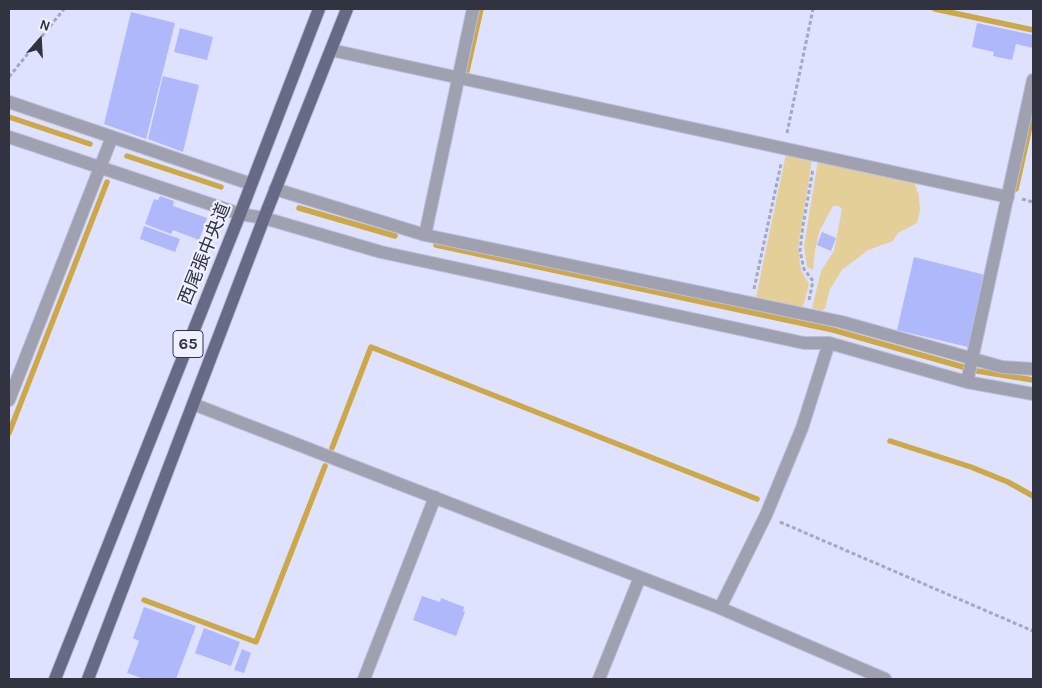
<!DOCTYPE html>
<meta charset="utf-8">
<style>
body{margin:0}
#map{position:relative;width:1042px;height:688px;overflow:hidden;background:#dee2ff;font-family:Karla,sans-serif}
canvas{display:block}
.frame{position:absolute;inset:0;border:10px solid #313341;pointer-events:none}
.north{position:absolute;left:15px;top:15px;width:50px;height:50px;-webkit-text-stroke:4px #eef0ff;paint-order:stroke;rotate:19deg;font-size:14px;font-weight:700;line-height:20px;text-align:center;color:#313341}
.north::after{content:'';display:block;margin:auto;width:18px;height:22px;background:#313341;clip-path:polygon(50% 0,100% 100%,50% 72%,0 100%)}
</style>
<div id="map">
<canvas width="1042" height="688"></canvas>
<div class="frame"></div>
<div class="north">N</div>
</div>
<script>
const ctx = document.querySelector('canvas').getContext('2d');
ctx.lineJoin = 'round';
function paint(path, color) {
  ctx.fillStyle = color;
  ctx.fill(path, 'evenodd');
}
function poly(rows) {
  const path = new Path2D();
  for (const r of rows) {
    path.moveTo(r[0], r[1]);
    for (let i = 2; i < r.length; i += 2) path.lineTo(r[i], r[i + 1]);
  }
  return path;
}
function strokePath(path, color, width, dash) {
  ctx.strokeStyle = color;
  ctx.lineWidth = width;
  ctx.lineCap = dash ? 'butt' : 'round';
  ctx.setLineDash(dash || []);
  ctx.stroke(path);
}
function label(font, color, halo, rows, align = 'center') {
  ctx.font = font + ' Karla,"Noto Sans JP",sans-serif';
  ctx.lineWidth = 4.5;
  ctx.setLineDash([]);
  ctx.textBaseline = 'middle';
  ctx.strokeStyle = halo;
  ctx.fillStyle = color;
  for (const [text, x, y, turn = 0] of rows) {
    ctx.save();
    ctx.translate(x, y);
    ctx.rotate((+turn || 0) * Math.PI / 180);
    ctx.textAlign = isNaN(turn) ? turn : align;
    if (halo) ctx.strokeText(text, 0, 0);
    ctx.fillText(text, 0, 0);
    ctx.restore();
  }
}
paint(poly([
 [786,154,812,160,798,248,801,270,809,284,803,307,756,297],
 [818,160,914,181,919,196,920,211,917,223,898,233,893,241,868,250,842,270,830,289,825,308,822,311,812,308,821,271,834,251,842,209,838,206,833,206,820,230,815,250,813,270,807,267,804,246]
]), '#e5cf98');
strokePath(poly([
 [935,9,1033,30],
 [467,71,481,9],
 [9,117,90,144],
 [127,156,221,187],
 [1016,189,1033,113],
 [299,208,395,236],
 [436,245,833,330,963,367],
 [977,371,1033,380],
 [9,433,107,182],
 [890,441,971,467,1008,482,1033,496],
 [332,448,371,347,757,499],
 [144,600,256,642,325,466]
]), '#cca849', 5.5);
paint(poly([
 [131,12,175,23,146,139,104,124],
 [977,23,1033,35,1033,48,1016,44,1012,60,993,56,994,52,972,47],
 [180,28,213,37,207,60,174,52],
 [163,76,199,85,183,152,148,139],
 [160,196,174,201,173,206,207,218,199,240,173,230,171,234,145,224,154,199,158,200],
 [144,226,180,239,175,252,140,239],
 [822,232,836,238,831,251,817,245],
 [914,257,985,275,968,347,897,330],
 [422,596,440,602,441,598,464,607,463,611,465,612,456,636,413,620],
 [144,607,196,626,176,679,144,679,127,673,139,641,133,638],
 [204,628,240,642,231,666,195,653],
 [242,649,251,653,244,673,234,670]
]), '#b0b8fc');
const minor = poly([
 [331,50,1008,197],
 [9,102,251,184],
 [9,137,240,214,264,218,381,252,804,343,829,343,967,382,1033,394],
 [275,189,425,235,842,322,1002,367,1033,369],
 [425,235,473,9],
 [967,382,1033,80],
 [9,400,112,137],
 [193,404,720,608,885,679],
 [720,608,766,515,802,428,829,343],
 [364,679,435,497],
 [599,679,640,577]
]);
const major = poly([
 [55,679,240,214,319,9],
 [88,679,264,218,347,9]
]);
strokePath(minor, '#bbbfd9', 14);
strokePath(major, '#bbbfd9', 14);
strokePath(poly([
 [9,77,64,9],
 [787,133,813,9],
 [1022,199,1033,202],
 [754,289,781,164],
 [809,300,813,281,804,269,800,251,803,225,813,169],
 [780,522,1033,631]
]), '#a4a8c0', 3, [4, 2.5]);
strokePath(minor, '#9fa1b1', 12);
strokePath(major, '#666a84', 12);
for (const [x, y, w] of [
 [188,344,30]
]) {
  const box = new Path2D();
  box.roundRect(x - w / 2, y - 13.5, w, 27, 4);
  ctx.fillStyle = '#eef0ff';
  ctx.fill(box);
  strokePath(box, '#313341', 1);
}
label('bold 16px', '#313341', null, [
 ["65",188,344]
]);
label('18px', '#313341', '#eef0ff', [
 ["西尾張中央道",205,254,-68]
]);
</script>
